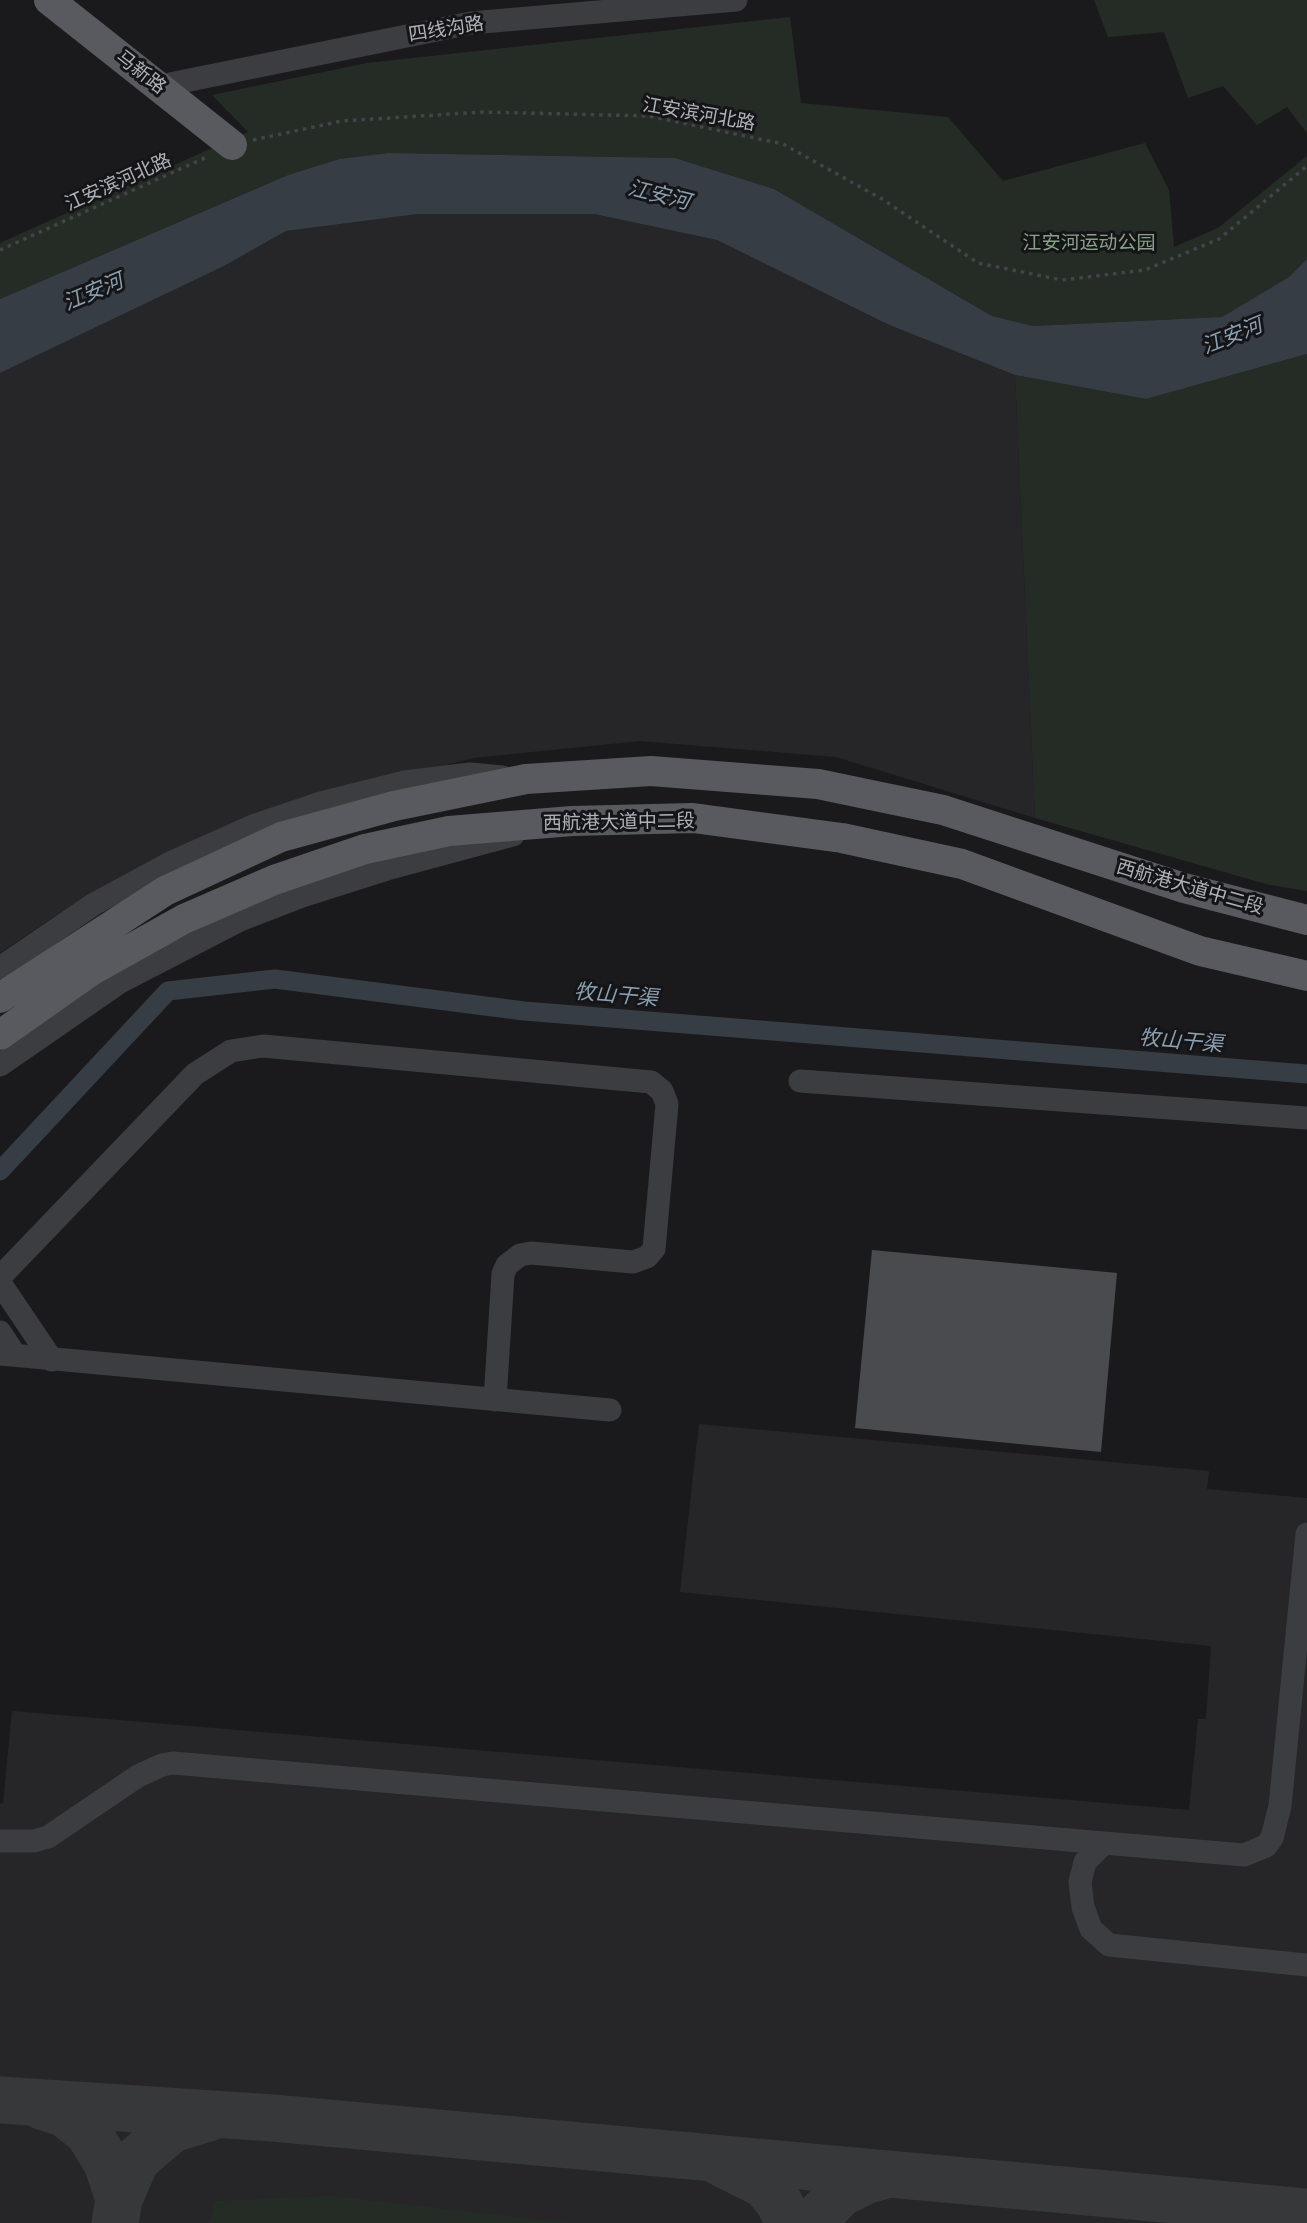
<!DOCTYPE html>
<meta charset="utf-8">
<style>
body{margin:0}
canvas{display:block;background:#1a1a1c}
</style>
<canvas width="1307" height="2223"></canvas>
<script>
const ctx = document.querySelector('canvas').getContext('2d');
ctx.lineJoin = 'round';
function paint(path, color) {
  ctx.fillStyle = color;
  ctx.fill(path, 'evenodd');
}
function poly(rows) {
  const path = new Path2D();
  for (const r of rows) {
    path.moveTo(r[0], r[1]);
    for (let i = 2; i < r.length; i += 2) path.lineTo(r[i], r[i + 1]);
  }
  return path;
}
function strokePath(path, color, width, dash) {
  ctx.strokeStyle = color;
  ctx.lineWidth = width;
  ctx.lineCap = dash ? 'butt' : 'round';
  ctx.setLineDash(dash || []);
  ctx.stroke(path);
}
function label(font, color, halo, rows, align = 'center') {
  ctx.font = font + ' Lato,"Noto Sans SC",sans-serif';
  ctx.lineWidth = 6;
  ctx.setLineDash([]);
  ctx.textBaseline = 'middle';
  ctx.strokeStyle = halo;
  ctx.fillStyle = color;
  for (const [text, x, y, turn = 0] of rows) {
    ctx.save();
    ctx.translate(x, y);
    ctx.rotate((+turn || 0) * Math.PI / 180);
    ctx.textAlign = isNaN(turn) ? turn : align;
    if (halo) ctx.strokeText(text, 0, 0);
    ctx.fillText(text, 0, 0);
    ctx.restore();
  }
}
paint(poly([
 [418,214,594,214,717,240,887,324,1015,375,1035,818,836,757,640,741,473,758,272,811,61,912,0,953,0,373,224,266,286,231],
 [699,1424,1209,1471,1207,1489,1307,1498,1307,2223,0,2223,0,1804,3,1803,12,1711,1189,1810,1198,1719,1206,1719,1211,1646,680,1592]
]), '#262629');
paint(poly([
 [1094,0,1307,0,1307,133,1287,107,1257,125,1223,86,1188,98,1164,32,1108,37],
 [790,17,801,103,948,117,1003,181,1145,143,1169,190,1174,247,1218,228,1307,156,1307,259,1289,277,1222,317,1033,326,992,316,774,189,675,158,388,153,339,159,288,175,0,299,0,243,248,132,212,95,367,63],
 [1307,354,1307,891,1270,885,1035,818,1015,375,1146,399],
 [331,2196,569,2223,209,2223,216,2201]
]), '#252c26');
paint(poly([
 [388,153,675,158,774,189,992,316,1033,326,1222,317,1289,277,1307,259,1307,354,1146,399,1015,375,887,324,717,240,594,214,418,214,286,231,224,266,0,373,0,299,288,175,339,159]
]), '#363d44');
strokePath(poly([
 [0,1171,168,991,275,979,524,1011,1307,1074]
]), '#363d44', 19);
strokePath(poly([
 [0,2100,273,2118,1307,2212],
 [41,2106,65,2114,88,2132,107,2163,119,2199],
 [721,2163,765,2185,780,2204,788,2223],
 [115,2223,119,2199,136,2160,172,2129,211,2117],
 [812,2223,840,2194,865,2181,886,2175]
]), '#36383a', 47);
paint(poly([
 [872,1250,1117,1273,1101,1452,855,1428]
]), '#4a4b4e');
strokePath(poly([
 [253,140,342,121,483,112,649,116,783,144,882,199,978,263,1062,280,1145,270,1219,239,1307,166],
 [0,250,209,156]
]), '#424448', 3.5, [3.5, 5]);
strokePath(poly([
 [160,86,471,23,736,0],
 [0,968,94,904,170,863,253,826,321,803,405,782,470,774,502,777],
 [0,1065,120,982,240,920,302,896,387,869,513,835],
 [800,1081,1307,1118],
 [0,1277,195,1074,231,1051,263,1046,651,1082,662,1091,667,1104,654,1249,647,1257,633,1262,531,1253,520,1255,507,1265,503,1274,495,1400],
 [0,1283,52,1360],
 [0,1332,15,1355],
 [0,1354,610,1410],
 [1307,1534,1280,1806,1272,1838,1266,1846,1244,1855,1104,1843,1085,1862,1080,1882,1083,1907,1091,1929,1109,1945,1307,1965],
 [0,1841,34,1841,48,1837,138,1776,162,1765,173,1763,1104,1843]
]), '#3c3d41', 23);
strokePath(poly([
 [49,0,232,145],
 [0,998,165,891,281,837,394,806,526,779,651,771,818,784,943,810,1184,888,1307,920],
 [0,1035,91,971,184,919,274,880,365,849,449,831,572,821,693,818,842,838,962,864,1200,951,1307,976]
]), '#585a5f', 30);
label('19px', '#afb2ba', '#151517', [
 ["四线沟路",446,29,-9],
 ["马新路",141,72,38],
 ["江安滨河北路",699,114,10],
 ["江安滨河北路",118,182,-24],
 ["西航港大道中二段",619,822,-1],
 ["西航港大道中二段",1190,887,16]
]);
label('19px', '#88a28a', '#151517', [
 ["江安河运动公园",1089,243]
]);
label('italic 21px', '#8a9fb0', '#151517', [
 ["江安河",659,195,14],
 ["江安河",93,292,-23],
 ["江安河",1232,336,-22],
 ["牧山干渠",616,995,5],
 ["牧山干渠",1181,1041,5]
]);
</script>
